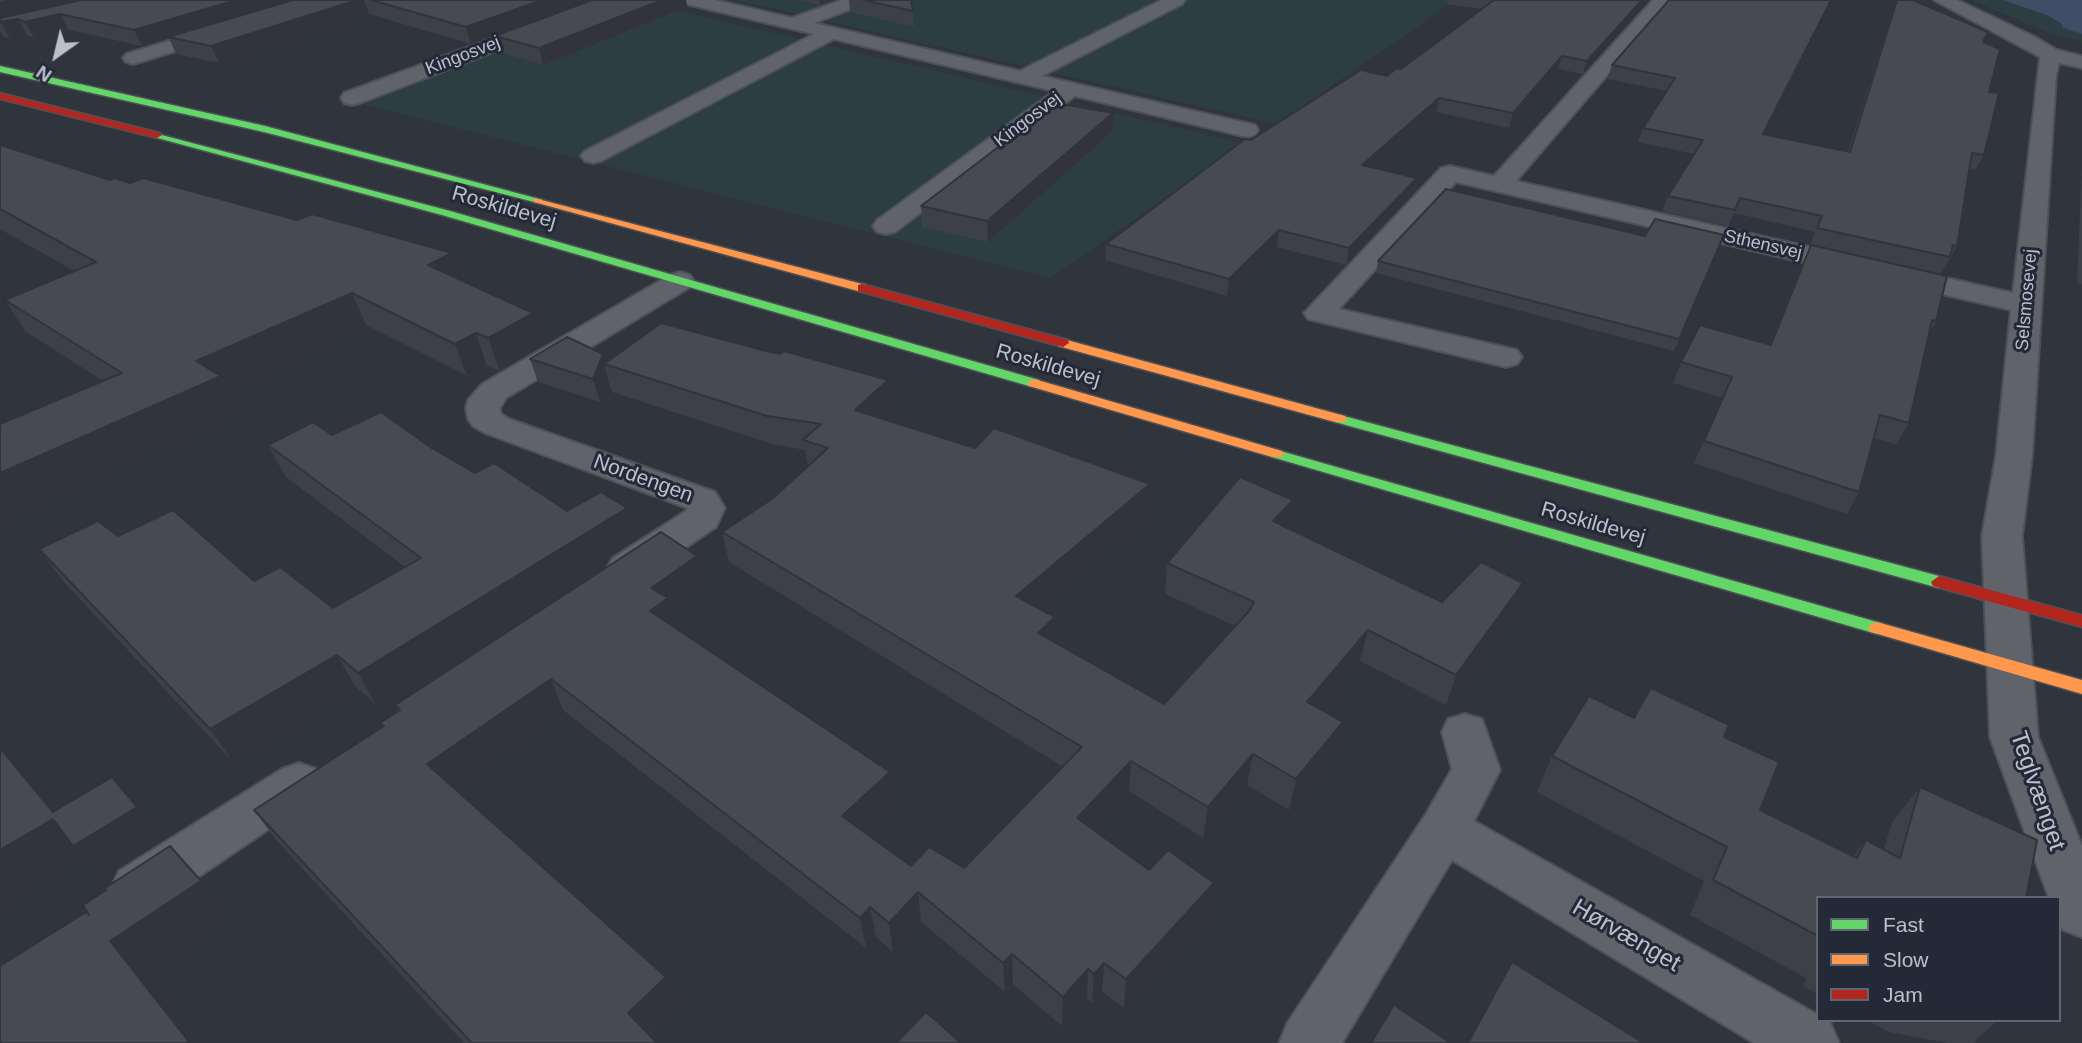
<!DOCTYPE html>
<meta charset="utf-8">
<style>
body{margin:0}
#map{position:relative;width:2082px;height:1043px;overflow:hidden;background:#30343c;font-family:Arial,sans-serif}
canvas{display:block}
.legend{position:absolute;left:1816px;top:896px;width:245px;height:126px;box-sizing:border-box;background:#232937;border:2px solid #606572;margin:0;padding:9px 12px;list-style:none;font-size:21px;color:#bbc0cb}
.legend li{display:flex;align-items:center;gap:14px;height:35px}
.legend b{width:35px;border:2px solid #606572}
.north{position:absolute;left:21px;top:21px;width:70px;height:70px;-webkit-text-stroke:5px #232937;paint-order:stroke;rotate:214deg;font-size:19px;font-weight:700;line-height:28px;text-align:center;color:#bbc0cb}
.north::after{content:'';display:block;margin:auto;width:24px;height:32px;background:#bbc0cb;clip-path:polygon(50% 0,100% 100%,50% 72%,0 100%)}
</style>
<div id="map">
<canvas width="2082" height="1043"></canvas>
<ul class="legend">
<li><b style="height:9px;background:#63d668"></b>Fast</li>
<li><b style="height:9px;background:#ff974d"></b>Slow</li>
<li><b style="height:9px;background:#b3261e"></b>Jam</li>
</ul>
<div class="north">N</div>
</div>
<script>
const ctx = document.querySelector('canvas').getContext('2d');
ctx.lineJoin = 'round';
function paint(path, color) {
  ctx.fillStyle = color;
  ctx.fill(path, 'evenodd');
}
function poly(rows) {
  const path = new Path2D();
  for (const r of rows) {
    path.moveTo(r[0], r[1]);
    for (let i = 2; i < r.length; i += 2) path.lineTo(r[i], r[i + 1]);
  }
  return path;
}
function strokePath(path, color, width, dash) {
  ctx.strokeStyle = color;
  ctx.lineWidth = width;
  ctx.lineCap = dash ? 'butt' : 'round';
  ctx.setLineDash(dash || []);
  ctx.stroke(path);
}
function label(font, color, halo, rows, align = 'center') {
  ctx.font = font + ' Arial,sans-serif';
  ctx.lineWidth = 6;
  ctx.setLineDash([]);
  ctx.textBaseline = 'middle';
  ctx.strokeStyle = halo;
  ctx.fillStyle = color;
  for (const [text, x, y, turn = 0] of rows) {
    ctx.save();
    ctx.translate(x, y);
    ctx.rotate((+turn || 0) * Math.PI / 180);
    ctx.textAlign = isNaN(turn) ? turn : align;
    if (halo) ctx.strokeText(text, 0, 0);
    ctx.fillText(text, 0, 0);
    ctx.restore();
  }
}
paint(poly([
 [626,0,633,0,1243,143,1051,278,357,103],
 [735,0,1454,0,1454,1,1277,124],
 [1971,0,2082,0,2082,41,2052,34]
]), '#2d3e43');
paint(poly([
 [2003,0,2082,0,2082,34,2063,28,2061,23,2049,16]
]), '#414d67');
const street = poly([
 [304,0,332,0,329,4,140,62,133,64,126,62,123,58,126,54,304,0],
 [597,0,622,0,619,4,360,103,352,105,344,103,341,98,344,93,597,0],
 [683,0,715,0,792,18,842,0,868,0,865,4,814,23,1020,71,1162,0,1185,0,1182,4,1042,76,1255,125,1258,130,1255,135,1247,137,1075,96,895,232,886,234,877,232,873,226,877,220,1054,91,834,39,601,161,593,163,585,161,581,156,585,151,814,34,686,4,683,0],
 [1653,0,1672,0,1516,181,2013,293,2040,57,1934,0,1957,0,2035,37,2057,50,2082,56,2082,68,2059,63,2056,75,2032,456,2022,536,2038,737,2082,846,2082,937,2063,930,2059,922,2059,898,2049,898,1990,737,1982,536,1996,456,2011,310,1456,182,1339,309,1517,350,1522,357,1517,364,1506,367,1308,319,1304,313,1441,168,1450,166,1494,176,1653,0],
 [680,272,690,275,694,281,690,287,506,398,500,408,501,414,509,419,715,492,725,508,716,527,641,578,627,582,613,578,607,568,613,558,686,511,687,508,485,433,473,426,468,419,466,408,468,400,482,384,670,275,680,272],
 [1465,714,1482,719,1500,770,1474,821,1818,1015,1818,1020,1830,1022,1839,1043,1754,1043,1452,860,1342,1043,1279,1043,1288,1022,1426,814,1452,769,1442,732,1448,719,1465,714],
 [299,763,316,769,323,783,316,797,157,905,138,911,119,905,111,888,119,871,282,769,299,763]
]);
const fast = poly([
 [0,66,265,126,543,200,538,203,264,132,0,72,0,66],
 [154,133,450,211,1039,380,1041,383,1034,387,1029,386,442,215,154,137,154,133],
 [1340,415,1939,576,1947,582,1939,588,1335,422,1333,419,1335,416,1340,415],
 [1277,450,1877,622,1883,624,1886,628,1883,632,1877,634,1272,457,1270,454,1277,450]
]);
const slow = poly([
 [534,198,866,285,868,288,866,291,858,291,534,202,534,198],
 [1063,339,1345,416,1347,419,1345,422,1335,422,1058,346,1058,340,1063,339],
 [1034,379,1282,451,1284,454,1282,457,1272,457,1029,386,1027,383,1034,379],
 [1877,622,2082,680,2082,694,1871,632,1868,628,1871,624,1877,622]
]);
const jam = poly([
 [0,93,160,133,162,135,157,138,0,99,0,93],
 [862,284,1068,340,1069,343,1063,347,858,291,858,285,862,284],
 [1939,576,2082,615,2082,627,1933,586,1931,582,1939,576]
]);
strokePath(street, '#4e5057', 4);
strokePath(fast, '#4e5057', 3);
strokePath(slow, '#4e5057', 3);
strokePath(jam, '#4e5057', 3);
paint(street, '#60636a');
paint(fast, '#63d668');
paint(slow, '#ff974d');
paint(jam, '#b3261e');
paint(poly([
 [0,0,589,0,471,44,369,14,219,63,176,54,169,38,142,46,69,30,34,38,27,35,10,39,3,36,0,31],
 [592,0,686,0,687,7,543,65,500,52,495,36],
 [797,0,835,0,820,5],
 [849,0,911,0,914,27,850,12],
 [1448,0,1649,0,1583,74,1558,69,1509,128,1436,112,1374,167,1417,178,1414,193,1346,265,1277,247,1227,296,1105,260,1106,244,1251,140,1401,69,1482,9,1447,4],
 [1669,0,1832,0,1764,135,1848,151,1896,0,1913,0,1983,42,1989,92,1984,155,1975,170,1970,169,1957,246,1941,274,1810,245,1815,232,1734,213,1728,226,1662,211,1668,196,1694,154,1638,142,1643,128,1667,91,1607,79,1612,65],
 [1113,113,1113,131,988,242,922,227,921,206],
 [0,145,110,180,462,281,544,345,500,371,487,366,467,376,366,325,227,388,239,410,103,381,25,331,5,300,74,271,0,229],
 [2082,165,2082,284,2077,283],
 [1724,235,1674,351,1376,273,1378,261,1645,236],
 [1811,245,1936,321,1929,334,1909,423,1896,444,1874,438,1859,492,1847,514,1694,463,1723,398,1673,383,1681,362,1770,344,1802,264],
 [766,351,888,380,891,408,880,418,975,448,1150,484,1148,514,1038,608,1055,643,1164,704,1235,626,1165,594,1167,563,1293,500,1288,528,1442,602,1512,614,1446,705,1360,661,1320,709,1335,752,1289,810,1247,785,1203,838,1129,791,1093,830,1209,913,1124,1008,1102,992,1092,1003,1087,998,1062,1026,1013,984,1005,992,921,922,893,952,876,937,866,948,563,710,454,787,678,1006,649,1035,657,1043,464,1043,276,840,254,810,382,727,380,723,398,711,395,705,697,556,705,586,671,610,677,629,894,803,863,832,911,866,964,868,1063,767,729,562,722,532,772,499,808,466,805,450,772,444,612,392,608,380,600,402,538,382,530,359,603,354,606,362],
 [332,435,430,447,475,473,567,511,627,508,636,540,376,705,356,687,233,762,63,581,39,549,118,536,333,608,405,567,285,476,268,445],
 [1634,718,1724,737,1760,810,1853,856,1866,840,1884,849,1892,822,1920,787,2037,840,1818,898,1818,994,1803,986,1806,978,1690,915,1704,881,1537,792,1552,756],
 [1867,1020,1998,1020,1973,1043,1946,1043,1889,1032]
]), '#3d4046');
paint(poly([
 [7,0,87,0,0,19,0,2],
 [236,0,295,0,168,37,169,38,142,46,134,30],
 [357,0,364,0,369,14,219,63,211,46],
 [542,0,589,0,471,44,466,27],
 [662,0,686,0,687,7,543,65,539,48],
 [819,0,835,0,820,5],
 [1642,0,1649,0,1583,74,1587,61],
 [1831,0,1832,0,1757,149,1763,134],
 [60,14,69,30,34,38,25,22],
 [18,19,27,35,10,39,1,23],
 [1562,56,1558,69,1509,128,1513,113],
 [1439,98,1436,112,1360,180,1362,165],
 [1113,113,1113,131,988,242,987,221],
 [1417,178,1414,193,1346,265,1349,248],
 [1279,230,1277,247,1227,296,1229,279],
 [452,253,463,283,428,265],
 [352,293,366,325,227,388,239,410,0,520,0,473,196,361],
 [533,313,544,345,500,371,488,338],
 [0,324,5,332,0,335],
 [476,333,487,366,467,376,455,344],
 [603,354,606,364,604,364,608,380,600,402,593,379],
 [888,380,891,408,859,439,855,410],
 [1150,484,1148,514,1017,626,1016,596],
 [1293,500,1288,529,1273,521],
 [627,508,636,540,376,705,358,673],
 [697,556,705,586,671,610,677,629,650,611,651,588],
 [1523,583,1512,614,1446,705,1456,675],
 [1055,617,1055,648,1038,633],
 [1368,630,1360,661,1300,732,1307,702],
 [337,655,356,687,233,762,210,729],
 [551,679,563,710,444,794,427,764],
 [1343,722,1335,752,1289,810,1296,779],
 [0,745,80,841,137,807,164,840,103,878,80,853,7,898,9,900,0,906,0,850,53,812,0,748],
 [1253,754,1247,785,1203,838,1208,807],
 [1131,761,1129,791,1076,849,1077,818],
 [890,772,894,803,848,847,842,816],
 [201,881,229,916,143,975,197,1043,190,1043,110,941],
 [1214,883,1209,913,1124,1008,1126,979],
 [918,892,921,922,893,952,889,923],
 [870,907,876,937,866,948,860,918],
 [1012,954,1013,984,1005,992,1003,963],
 [1104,963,1102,992,1092,1003,1094,974],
 [1088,969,1087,998,1062,1026,1063,997],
 [666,977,678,1006,641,1042,628,1013]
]), '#323439');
const building = poly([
 [82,0,236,0,134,30,60,14,25,22,18,19,0,22,0,18,82,0],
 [293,0,357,0,211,46,168,37,293,0],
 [371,0,542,0,466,27,371,0],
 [592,0,662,0,539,48,495,36,592,0],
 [863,0,911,0,913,11,863,0],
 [1494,0,1642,0,1587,61,1562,56,1513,113,1439,98,1362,165,1417,178,1349,248,1279,230,1229,279,1106,244,1245,139,1251,140,1361,70,1387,76,1397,68,1401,69,1494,0],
 [1669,0,1831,0,1763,134,1850,152,1897,0,1913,0,1988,32,1983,42,2000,49,1989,92,1999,93,1984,155,1972,153,1957,246,1953,245,1950,257,1817,228,1822,216,1740,198,1735,210,1668,196,1703,140,1643,128,1675,78,1612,65,1669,0],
 [1056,103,1113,113,987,221,921,206,1056,103],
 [0,145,110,180,114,178,130,183,143,178,297,220,312,214,452,253,428,265,533,313,488,338,476,333,455,344,352,293,196,361,221,376,0,473,0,424,122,373,5,300,96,262,0,209,0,145],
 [1446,189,1645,236,1655,219,1724,235,1679,339,1378,261,1446,189],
 [1811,245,1947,276,1936,321,1932,320,1909,423,1880,415,1859,492,1704,441,1732,377,1681,362,1700,325,1771,345,1811,245],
 [661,323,766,351,780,354,784,351,888,380,855,410,975,448,994,428,1150,484,1016,596,1055,617,1038,633,1164,704,1249,611,1254,602,1167,563,1240,477,1293,500,1273,521,1442,602,1481,562,1523,583,1456,675,1368,630,1307,702,1343,722,1296,779,1253,754,1208,807,1131,761,1077,818,1149,870,1168,850,1214,883,1126,979,1104,963,1094,974,1088,969,1063,997,1012,954,1003,963,918,892,889,923,870,907,860,918,551,679,427,764,666,977,628,1013,657,1043,472,1043,254,810,384,726,380,723,400,710,395,705,661,532,697,556,651,588,668,598,650,611,890,772,842,816,911,866,929,847,964,868,1082,747,722,532,772,499,828,448,803,440,821,424,767,416,604,364,661,323],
 [567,337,603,354,593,379,530,359,567,337],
 [381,412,430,447,475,473,494,463,567,511,601,492,627,508,358,673,337,655,210,729,39,549,98,521,118,536,173,510,254,581,280,567,333,608,421,558,268,445,313,422,332,435,381,412],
 [1651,688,1729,725,1724,737,1779,762,1760,810,1857,858,1866,840,1900,858,1920,787,2037,840,2026,898,1818,898,1818,936,1713,880,1727,847,1552,756,1589,696,1634,718,1651,688],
 [0,748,53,812,112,777,137,807,73,846,53,819,0,850,0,748],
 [170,846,201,881,110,941,190,1043,0,1043,0,966,86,912,89,915,83,905,106,890,105,888,170,846],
 [1512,962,1644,1043,1468,1043,1512,962],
 [1394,1005,1451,1043,1371,1043,1394,1005],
 [926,1012,961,1043,896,1043,926,1012]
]);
paint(building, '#474a51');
strokePath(building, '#323439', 2);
label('18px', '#bbc0cb', '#232937', [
 ["Kingosvej",463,56,-21],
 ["Kingosvej",1028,120,-37],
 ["Sthensvej",1763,245,13],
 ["Selsmosevej",2027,300,-85]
]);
label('21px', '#bbc0cb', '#232937', [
 ["Roskildevej",504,208,16],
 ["Roskildevej",1048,366,16],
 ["Nordengen",643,479,20],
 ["Roskildevej",1593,524,16]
]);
label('24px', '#bbc0cb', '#232937', [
 ["Teglvænget",2037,791,71],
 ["Hørvænget",1626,936,30]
]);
</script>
